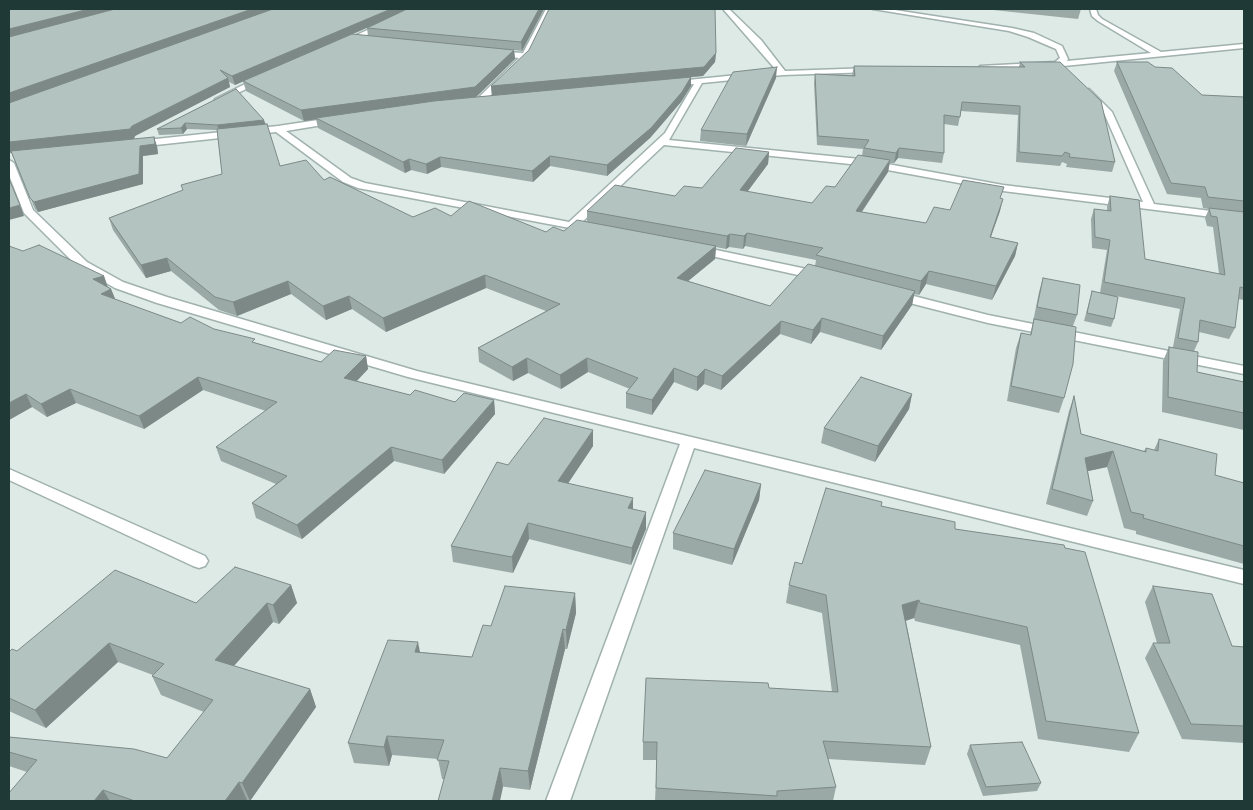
<!DOCTYPE html>
<style>
body{margin:0}
#map{position:relative;width:1253px;height:810px;overflow:hidden;background:#ddeae6;font-family:Roboto,sans-serif}
canvas{display:block}
.frame{position:absolute;inset:0;border:10px solid #1f3937;pointer-events:none}
</style>
<div id="map">
<canvas width="1253" height="810"></canvas>
<div class="frame"></div>
</div>
<script>
const ctx = document.querySelector('canvas').getContext('2d');
ctx.lineJoin = 'round';
function poly(rows) {
  const path = new Path2D();
  for (const r of rows) {
    path.moveTo(r[0], r[1]);
    for (let i = 2; i < r.length; i += 2) path.lineTo(r[i], r[i + 1]);
  }
  return path;
}
function strokePath(path, color, width, dash) {
  ctx.strokeStyle = color;
  ctx.lineWidth = width;
  ctx.lineCap = dash ? 'butt' : 'round';
  ctx.setLineDash(dash || []);
  ctx.stroke(path);
}
function paint(path, color) {
  ctx.fillStyle = color;
  ctx.fill(path, 'evenodd');
}
const street = poly([
 [414,9,422,9,348,44,341,42,414,9],
 [546,9,552,9,528,58,483,103,477,103,477,99,519,58,494,55,491,55,491,51,523,53,546,9],
 [723,9,729,9,761,40,785,71,872,68,876,70,872,72,783,75,702,83,669,140,860,159,1003,185,1143,202,1104,113,1085,92,1089,89,1112,112,1154,204,1244,215,1244,221,1003,191,860,165,664,145,580,224,595,227,595,231,591,232,358,188,343,182,276,132,137,147,132,144,137,141,278,126,338,117,342,120,341,122,286,131,351,178,365,183,569,222,665,133,694,84,671,86,668,86,668,82,777,71,723,9],
 [873,9,888,9,1012,28,1034,33,1062,46,1068,59,1067,61,1151,53,1098,21,1092,16,1090,9,1096,9,1098,15,1102,19,1161,52,1244,44,1244,48,1064,66,1060,68,1055,66,983,70,979,68,980,66,1055,62,1060,58,1056,49,1028,37,1009,31,873,9],
 [259,77,266,79,222,101,215,99,259,77],
 [9,160,14,163,33,210,87,262,123,282,167,297,417,371,1244,570,1244,584,694,448,570,801,546,801,680,444,408,377,157,303,115,288,79,268,24,213,9,175,9,160],
 [697,246,821,272,827,276,821,280,693,252,691,250,697,246],
 [894,291,988,315,1244,366,1244,374,988,323,890,298,888,295,894,291],
 [9,469,205,556,208,561,205,566,199,568,193,566,9,480,9,469]
]);
strokePath(street, '#a0b1ae', 3);
paint(street, '#fff');
paint(poly([
 [9,9,544,9,522,51,514,50,515,59,476,97,492,96,491,86,716,53,715,62,703,76,691,77,691,86,681,102,650,138,607,176,550,166,533,182,441,167,427,174,411,170,405,173,318,128,316,119,304,121,246,91,243,81,235,85,229,82,230,87,135,136,134,139,157,146,158,154,143,156,143,184,38,212,35,209,11,152],
 [367,28,368,36,352,34,358,32],
 [984,9,1081,9,1078,19],
 [1020,62,1115,162,1112,172,1066,167,1067,164,1062,162,1060,166,1016,162,1018,115,961,111,958,126,944,124,944,153,942,163,898,158,894,163,890,163,888,172,862,212,926,223,950,210,1004,187,1000,198,1000,211,991,237,1018,243,1015,256,992,300,926,284,919,295,914,294,912,305,881,350,820,332,811,344,780,334,721,390,704,384,697,391,674,382,652,415,626,408,626,393,630,389,588,372,561,389,528,373,513,381,479,362,478,348,546,311,486,288,386,332,352,309,326,320,291,294,237,316,219,310,171,271,146,278,113,230,109,218,183,190,222,174,217,130,187,129,183,134,159,135,157,129,236,89,265,124,280,166,324,180,413,217,451,216,546,232,564,231,587,221,587,211,675,196,702,188,769,152,768,164,747,192,812,203,835,187,862,156,863,149,817,145,814,83,815,74,852,75,854,66,1019,67],
 [745,246,816,260,815,266,770,306,688,281,715,259,716,247,726,249,729,247,743,249],
 [1117,62,1155,67,1202,95,1244,97,1244,300,1238,299,1235,328,1229,339,1199,332,1198,342,1194,351,1197,372,1244,382,1244,430,1162,412,1163,361,1169,347,1173,347,1180,309,1116,296,1114,319,1111,327,1084,321,1092,291,1100,293,1107,250,1092,248,1091,219,1094,209,1107,211,1107,207,1110,196,1145,259,1219,274,1213,227,1207,226,1205,218,1209,209,1203,208,1201,198,1167,194,1114,71],
 [776,78,746,146,700,141,701,130],
 [23,251,104,276,108,287,111,289,115,299,181,323,214,329,256,343,321,362,366,356,368,369,357,381,410,395,455,402,494,400,495,414,444,474,394,461,302,539,256,518,252,503,276,484,221,461,216,447,266,411,203,390,144,429,76,403,47,417,32,407,9,420],
 [1043,278,1077,315,1073,326,1064,398,1059,413,1007,401,1016,348,1021,333,1030,335,1033,322,1039,292],
 [912,394,909,409,875,462,821,443,824,428],
 [1074,396,1081,434,1144,451,1146,448,1154,450,1159,439,1215,475,1244,483,1244,564,1136,534,1136,531,1124,528,1107,467,1088,471,1093,501,1087,516,1046,504,1069,411],
 [593,446,568,483,633,509,646,512,646,529,631,565,529,539,513,573,453,562,451,546,508,465],
 [761,484,759,500,732,565,673,549,673,533],
 [881,506,955,529,1065,548,1139,733,1129,752,1038,739,1020,645,915,621,914,618,906,621,931,747,925,765,828,759,836,787,833,801,655,801,657,760,643,760,643,742,769,688,832,692,822,613,786,603,789,585,802,564],
 [291,585,297,603,279,624,273,622,234,666,310,689,316,707,250,801,247,800,246,801,9,801,27,772,9,766,9,737,167,758,204,712,161,695,152,676,153,675,118,662,46,728,9,711,9,652,17,651,196,603],
 [1153,586,1232,646,1244,647,1244,743,1182,739,1145,658,1153,643,1157,643,1145,602],
 [575,593,576,613,567,649,565,649,530,790,442,779,438,759,392,755,389,766,354,763,348,743,420,652,472,657,491,626],
 [970,745,1041,783,1037,791,983,796,967,754]
]), '#9aa9a5');
paint(poly([
 [89,9,122,9,9,38,9,29],
 [252,9,276,9,9,104,9,93],
 [391,9,410,9,235,85,232,76],
 [539,9,544,9,522,51,521,42],
 [514,50,515,59,476,97,304,121,301,110],
 [716,53,715,62,703,76,691,77,691,86,681,102,650,138,607,176,607,165,492,96,491,86],
 [777,67,776,78,746,146,747,134],
 [228,78,230,87,135,136,134,139,9,153,9,142,132,126],
 [264,120,266,125,219,130,217,125],
 [185,123,187,129,183,134,181,128],
 [154,137,157,146,158,154,143,156,143,184,38,212,34,202,140,146],
 [899,148,898,158,894,163,896,153],
 [769,152,768,164,739,203,740,190],
 [550,156,550,166,533,182,532,171],
 [440,157,441,167,427,174,426,164],
 [409,159,411,170,405,173,403,162],
 [890,160,888,172,854,223,856,211],
 [1003,199,1000,211,986,250,990,237],
 [20,205,24,216,9,220,9,208],
 [747,233,745,246,743,249,744,236],
 [730,234,729,247,726,249,727,236],
 [1018,243,1015,256,992,300,996,286],
 [716,246,715,259,676,291,677,278],
 [167,258,171,271,146,278,141,265],
 [929,271,926,284,919,295,921,281],
 [485,275,486,288,386,332,383,318],
 [104,276,108,289,93,279],
 [288,281,291,294,237,316,233,302],
 [111,289,116,301,101,294],
 [915,291,912,305,881,350,883,336],
 [349,296,352,309,326,320,323,306],
 [822,318,820,332,811,344,813,330],
 [781,321,780,334,721,390,722,376],
 [366,356,368,369,347,391,344,378],
 [527,358,528,373,513,381,512,367],
 [587,358,588,372,561,389,560,375],
 [674,368,674,382,652,415,652,400],
 [705,369,704,384,697,391,697,377],
 [198,377,203,390,144,429,139,416],
 [70,389,76,403,47,417,41,404],
 [26,394,32,407,9,420,9,403],
 [912,394,909,409,875,462,878,446],
 [494,400,495,414,444,474,442,460],
 [593,430,593,446,559,497,558,481],
 [391,447,394,461,302,539,297,525],
 [1113,451,1107,467,1079,473,1085,458],
 [761,484,759,500,732,565,734,549],
 [633,498,633,515,628,508],
 [646,512,646,529,631,565,632,548],
 [528,523,529,539,513,573,512,557],
 [291,585,297,603,279,624,273,605],
 [575,593,576,613,567,649,566,630],
 [919,600,914,618,898,623,902,605],
 [267,603,273,622,222,679,215,660],
 [563,629,565,649,530,790,528,771],
 [418,642,422,662,415,652],
 [109,643,118,662,46,728,35,710],
 [310,689,316,707,250,801,242,783],
 [387,736,392,755,389,766,384,747],
 [500,768,503,787,500,801,492,801],
 [239,782,247,800,246,801,225,801],
 [103,790,110,801,94,801]
]), '#7d8986');
const building = poly([
 [9,9,89,9,9,29,9,9],
 [115,9,252,9,9,93,9,37,115,9],
 [273,9,391,9,232,76,220,70,228,78,132,126,130,129,9,142,9,103,273,9],
 [407,9,539,9,521,42,367,28,407,9],
 [549,9,715,9,716,53,704,67,491,86,529,50,549,9],
 [352,34,514,50,475,87,301,110,243,81,352,34],
 [1020,62,1060,62,1101,101,1115,162,1069,157,1070,154,1065,152,1062,156,1019,152,1020,106,962,102,960,117,944,115,944,153,899,148,896,153,864,148,869,140,818,136,815,74,855,76,854,66,1025,67,1020,62],
 [1117,62,1148,62,1155,67,1172,68,1202,95,1244,97,1244,201,1208,197,1205,187,1171,183,1117,62],
 [777,67,747,134,701,130,733,72,777,67],
 [691,77,682,92,651,128,607,165,550,156,532,171,440,157,426,164,409,159,403,162,316,118,434,101,691,77],
 [236,89,264,120,217,125,185,123,181,128,157,129,236,89],
 [267,124,280,166,306,160,324,180,330,177,413,217,435,208,451,216,469,201,546,232,553,227,564,231,577,220,716,246,677,278,770,306,808,264,915,291,883,336,822,318,813,330,781,321,722,376,705,369,697,377,674,368,652,400,626,393,638,378,587,358,560,375,527,358,512,367,478,348,560,304,485,275,383,318,349,296,323,306,288,281,233,302,215,297,167,258,141,265,109,218,183,190,181,185,222,174,217,129,267,124],
 [154,137,155,144,140,146,139,174,34,202,30,198,11,151,154,137],
 [736,148,769,152,740,190,812,203,826,186,835,187,858,155,890,160,856,211,926,223,934,207,950,210,963,180,1004,187,1000,198,1003,199,990,237,1018,243,996,286,929,271,921,281,816,255,823,248,747,233,744,236,730,234,727,236,587,211,615,185,675,196,684,186,702,188,736,148],
 [9,179,20,205,9,208,9,179],
 [1110,196,1139,200,1145,259,1225,275,1217,217,1211,216,1209,208,1244,212,1244,288,1240,287,1235,328,1200,320,1198,342,1178,338,1185,298,1104,282,1110,240,1095,237,1094,209,1111,211,1110,196],
 [39,245,104,276,93,279,111,289,101,294,181,323,190,317,214,329,255,339,252,342,321,362,334,350,366,356,344,378,410,395,415,390,455,402,464,393,494,400,442,460,391,447,297,525,252,503,287,476,216,447,277,402,198,377,139,416,70,389,41,404,26,394,9,403,9,246,23,251,39,245],
 [1043,278,1080,285,1077,315,1037,307,1043,278],
 [1092,291,1118,297,1114,319,1087,313,1092,291],
 [1034,319,1076,327,1073,364,1064,398,1011,386,1021,333,1031,335,1034,319],
 [1169,347,1198,352,1197,372,1244,382,1244,413,1168,397,1169,347],
 [861,377,912,394,878,446,824,428,861,377],
 [1074,396,1081,434,1146,452,1146,448,1158,451,1159,439,1217,454,1215,475,1244,483,1244,546,1143,518,1144,515,1131,512,1113,451,1085,458,1093,501,1052,489,1074,396],
 [544,418,593,430,558,481,633,498,628,508,646,512,632,548,528,523,512,557,451,546,497,462,508,465,544,418],
 [705,470,761,484,734,549,673,533,705,470],
 [826,488,882,502,881,506,955,522,955,529,1064,545,1065,548,1085,552,1139,733,1046,721,1027,627,920,603,919,600,902,605,931,747,823,741,836,787,777,791,777,796,656,788,657,742,643,742,646,678,768,683,769,688,838,692,826,595,789,585,795,562,802,564,826,488],
 [235,567,291,585,273,605,267,603,215,660,310,689,242,783,239,782,225,801,135,801,103,790,94,801,9,801,9,793,37,760,9,752,9,737,134,749,167,758,213,700,152,676,164,664,109,643,35,710,9,698,9,652,12,649,17,651,115,570,196,603,235,567],
 [505,586,575,593,566,630,563,629,528,771,500,768,492,801,438,801,449,761,437,760,444,740,387,736,384,747,348,743,388,640,418,642,415,652,472,657,483,625,491,626,505,586],
 [1153,586,1212,594,1232,646,1244,647,1244,726,1191,724,1153,643,1170,643,1153,586],
 [1022,742,1041,783,986,787,970,745,1022,742]
]);
paint(building, '#b3c4c0');
strokePath(building, '#7d8986', 1);
</script>
